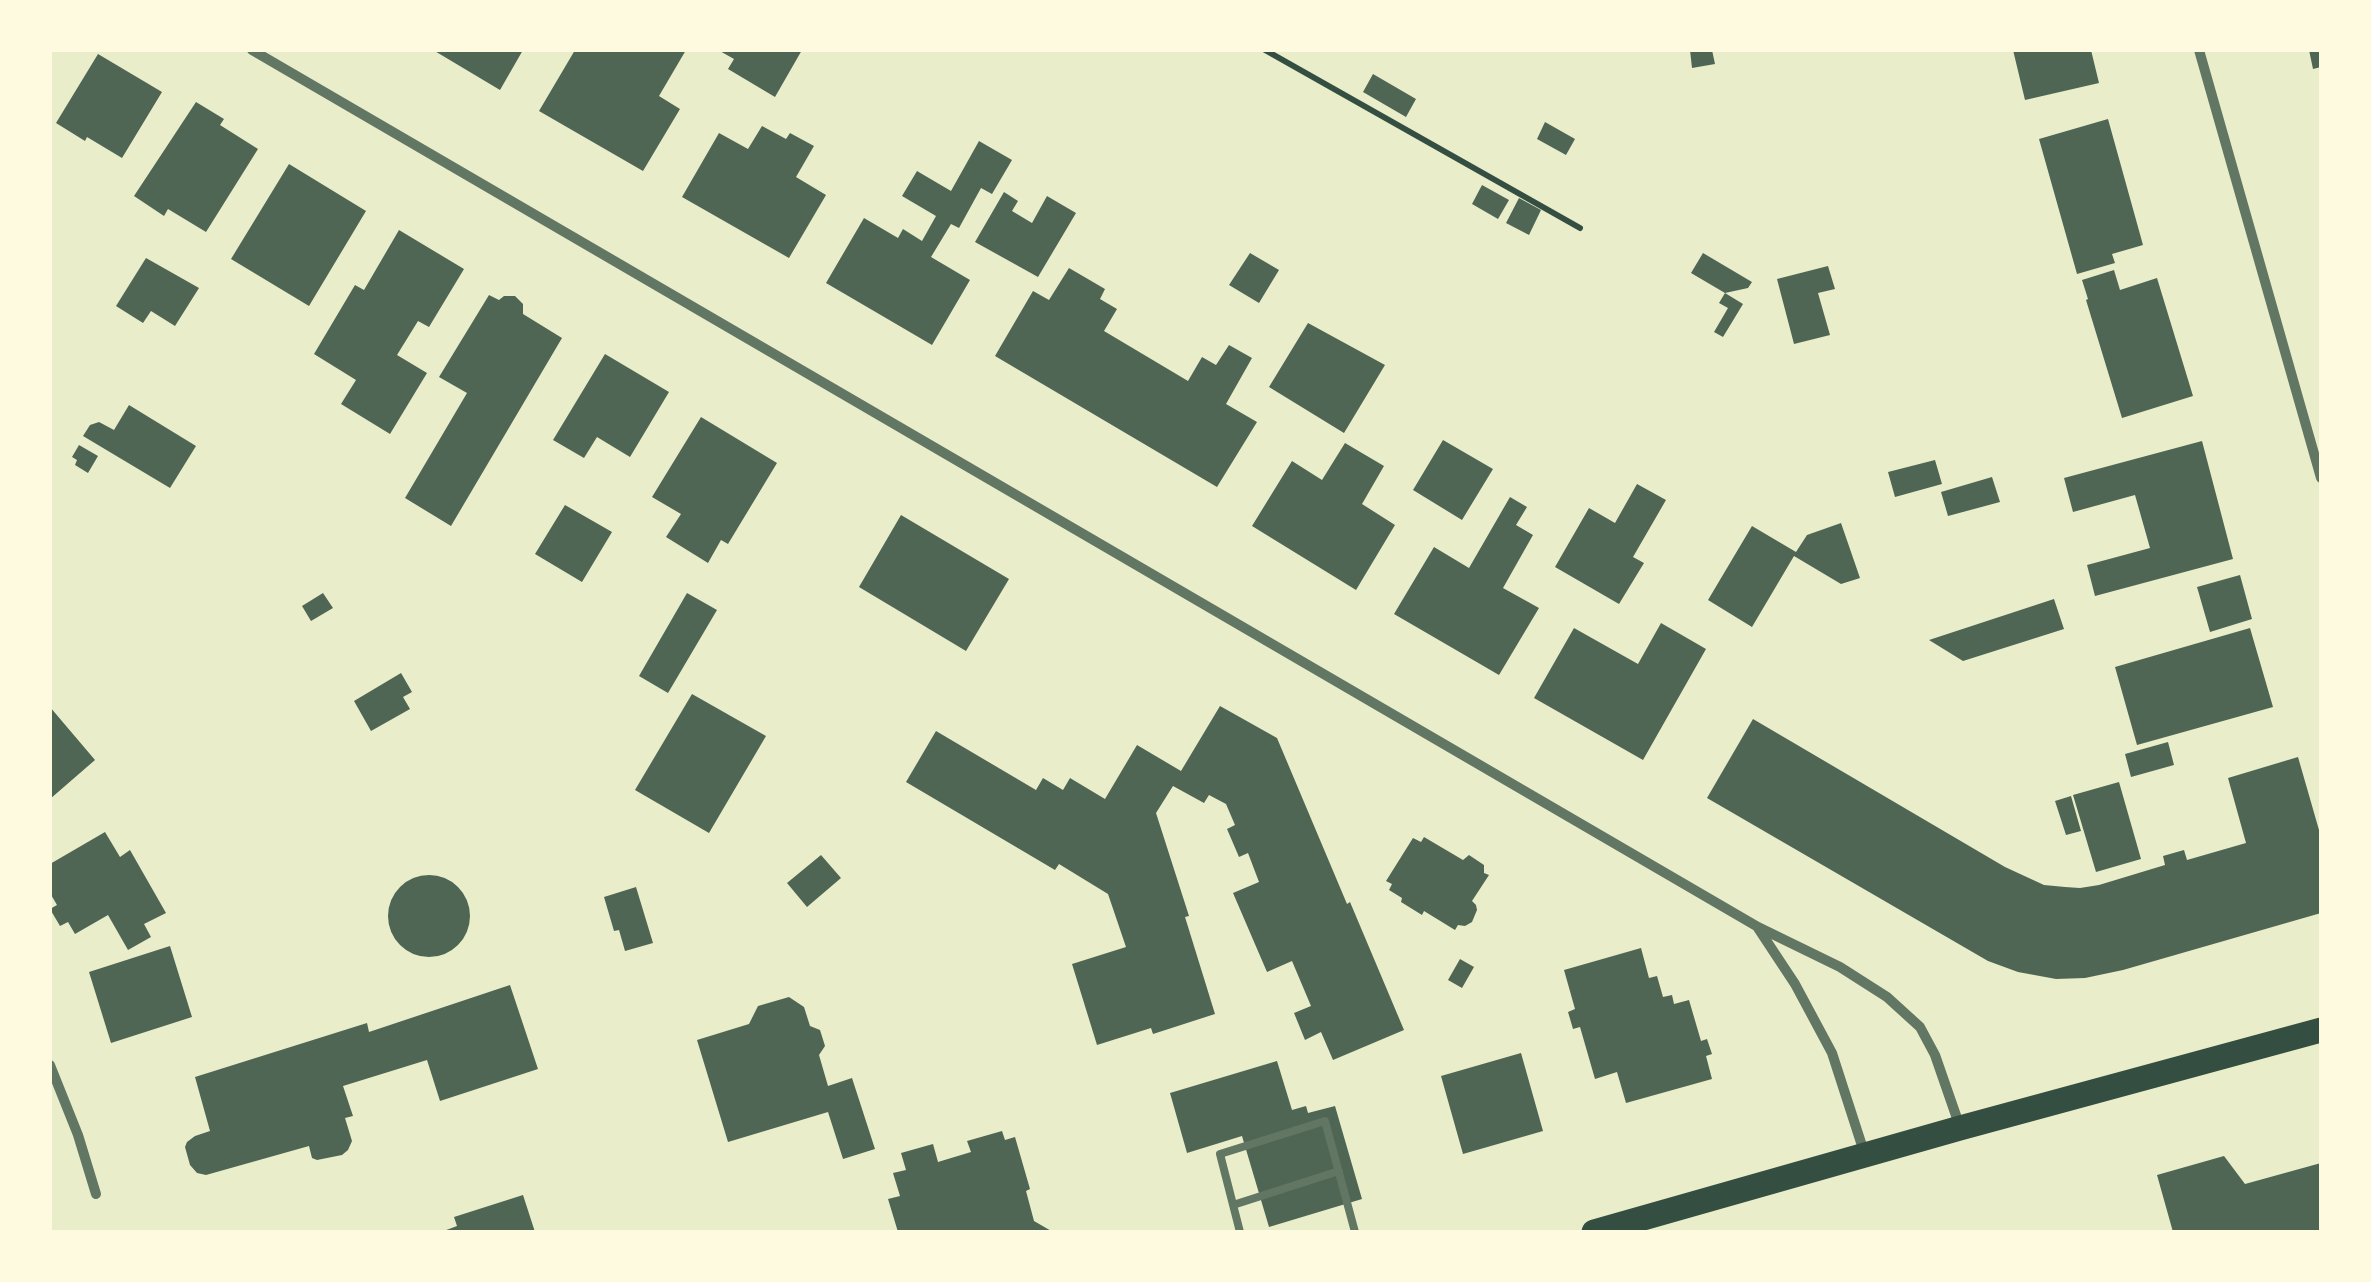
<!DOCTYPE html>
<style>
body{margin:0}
#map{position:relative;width:2371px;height:1282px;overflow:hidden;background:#e9edc9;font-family:Commissioner,sans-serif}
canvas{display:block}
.frame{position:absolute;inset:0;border:52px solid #fefae0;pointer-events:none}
</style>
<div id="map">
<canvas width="2371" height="1282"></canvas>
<div class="frame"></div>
</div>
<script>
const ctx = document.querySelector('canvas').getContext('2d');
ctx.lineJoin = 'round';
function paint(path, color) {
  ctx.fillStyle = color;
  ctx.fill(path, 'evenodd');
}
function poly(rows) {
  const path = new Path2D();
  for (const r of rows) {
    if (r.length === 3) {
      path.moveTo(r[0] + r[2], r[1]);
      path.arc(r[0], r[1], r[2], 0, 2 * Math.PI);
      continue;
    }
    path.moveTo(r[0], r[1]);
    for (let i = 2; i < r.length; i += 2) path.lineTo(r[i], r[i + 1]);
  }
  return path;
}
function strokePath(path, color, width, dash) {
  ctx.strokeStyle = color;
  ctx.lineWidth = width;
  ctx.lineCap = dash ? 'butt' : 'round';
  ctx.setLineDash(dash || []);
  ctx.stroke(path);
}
paint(poly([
 [433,50,523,50,500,90],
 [575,50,686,50,659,96,680,109,643,171,539,111],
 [718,50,802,50,775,97,728,69,734,59],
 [1690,50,1712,50,1715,64,1692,68],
 [2013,50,2091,50,2099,83,2025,100],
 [2309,50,2321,50,2321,67,2313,69],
 [98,54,162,92,122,158,87,137,85,141,56,123],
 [1373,74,1416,99,1406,117,1363,92],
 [196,102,224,119,220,125,258,149,206,232,168,209,164,216,134,196],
 [2108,119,2143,245,2112,254,2115,263,2077,274,2039,139],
 [1545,122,1575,139,1566,155,1537,139],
 [762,126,786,139,790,133,814,146,796,177,826,195,789,258,682,197,719,133,748,149],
 [979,141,1012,160,992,194,981,188,959,228,951,224,931,257,970,280,932,345,826,283,864,218,898,238,903,229,922,241,936,216,902,196,917,171,951,191],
 [289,164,366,211,309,306,231,259],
 [1482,185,1509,200,1498,219,1472,204],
 [1004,192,1018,201,1012,211,1032,223,1047,196,1076,213,1038,277,975,242],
 [1519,198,1541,210,1529,235,1506,223],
 [399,230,464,269,429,327,418,321,397,355,427,373,390,434,341,404,356,380,314,354,355,285,364,290],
 [1250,253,1279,270,1259,303,1229,285],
 [1703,253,1752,282,1748,288,1725,293,1743,304,1723,337,1714,332,1728,308,1719,303,1725,293,1691,273],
 [146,258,199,288,175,326,151,311,143,323,116,306],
 [1828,266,1835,289,1818,293,1830,335,1794,344,1777,279],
 [1069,268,1105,289,1100,299,1117,309,1104,331,1188,381,1202,357,1216,365,1229,345,1252,358,1226,404,1257,422,1217,487,995,356,1033,291,1049,300],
 [2114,270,2120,290,2157,278,2193,396,2122,418,2086,300,2088,299,2082,280],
 [489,295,499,300,504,296,515,296,523,304,523,314,562,338,451,526,405,498,467,393,439,377],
 [1308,323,1385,365,1344,433,1269,387],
 [605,354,669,392,630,457,597,437,584,458,553,440],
 [129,405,196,446,170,488,83,436,90,425,99,422,114,430],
 [701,417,777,463,728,544,721,540,708,563,666,537,681,514,652,497],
 [1443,440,1493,469,1462,520,1413,490],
 [2202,441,2233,559,2095,596,2087,565,2150,548,2135,495,2073,512,2064,478],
 [1345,443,1384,466,1362,504,1395,525,1356,590,1252,526,1292,461,1322,480],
 [79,445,98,456,88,473,75,465,77,460,72,457],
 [1935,460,1942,484,1895,497,1888,472],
 [1992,477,2000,502,1948,516,1941,492],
 [1637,484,1666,500,1633,557,1644,563,1619,604,1555,567,1589,508,1615,523],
 [1510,497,1527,507,1516,525,1533,535,1503,588,1539,608,1499,675,1394,614,1434,547,1469,568],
 [565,505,612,532,582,582,535,554],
 [901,515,1009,579,966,651,859,587],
 [1841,523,1860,578,1841,584,1794,556,1752,627,1708,600,1752,526,1796,552,1807,535],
 [2240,575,2252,619,2210,632,2197,587],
 [323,593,333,608,311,621,302,606],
 [687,593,717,610,668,693,639,676],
 [2054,599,2064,629,1963,661,1929,640],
 [1661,623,1706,649,1643,760,1534,698,1574,628,1638,664],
 [2250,628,2273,707,2137,745,2115,667],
 [401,673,412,692,403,697,410,709,371,731,354,701],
 [692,694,766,736,709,833,635,790],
 [1220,706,1277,738,1347,904,1350,902,1404,1030,1333,1060,1321,1032,1305,1040,1294,1013,1311,1006,1292,961,1267,972,1233,893,1259,882,1248,853,1239,857,1227,829,1235,825,1226,804,1209,795,1204,803,1173,786,1156,813,1189,916,1185,917,1215,1014,1153,1034,1151,1028,1097,1045,1072,964,1126,947,1108,894,1059,864,1055,870,906,782,936,731,1036,790,1043,778,1063,790,1070,778,1105,799,1137,745,1181,771],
 [50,707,95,760,50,799],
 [1753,719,2005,867,2044,885,2065,887,2080,888,2099,885,2165,865,2163,856,2184,850,2187,860,2246,843,2228,778,2298,757,2321,837,2321,913,2123,970,2085,978,2056,979,2018,972,1988,961,1707,798],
 [2168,742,2174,765,2131,777,2125,754],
 [2119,782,2141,859,2096,872,2073,795],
 [2071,796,2081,831,2066,835,2055,801],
 [105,832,120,857,130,850,166,913,144,924,151,937,128,950,108,915,75,934,68,922,60,926,50,909,57,905,50,893,50,864],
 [1424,837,1463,860,1469,855,1484,865,1484,873,1489,875,1472,901,1476,905,1477,910,1472,922,1465,926,1458,925,1455,930,1424,911,1422,915,1401,902,1402,898,1389,890,1392,884,1386,881,1413,838,1421,842],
 [821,855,841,878,807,907,787,883],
 [429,916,41],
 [636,887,653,943,625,951,619,930,614,931,604,897],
 [170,946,192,1017,111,1043,89,972],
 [1641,948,1649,978,1657,976,1663,997,1672,995,1674,1004,1689,1000,1701,1041,1707,1039,1712,1054,1706,1056,1712,1079,1626,1103,1617,1072,1595,1079,1580,1027,1573,1029,1568,1012,1575,1009,1564,970],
 [1460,959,1474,967,1462,988,1448,980],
 [510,985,538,1069,440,1101,427,1060,343,1086,353,1116,345,1118,352,1141,348,1150,342,1155,317,1160,312,1158,309,1146,206,1175,197,1173,190,1165,185,1147,187,1142,195,1136,210,1131,195,1077,367,1023,369,1032],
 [789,997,804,1007,810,1026,820,1030,825,1046,819,1055,828,1086,852,1078,875,1149,843,1159,828,1112,728,1142,697,1040,749,1024,758,1006],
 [1521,1053,1543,1131,1463,1154,1441,1076],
 [1277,1061,1292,1110,1306,1106,1308,1113,1335,1106,1362,1199,1269,1227,1242,1136,1187,1153,1170,1093],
 [1002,1131,1005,1140,1015,1137,1030,1189,1026,1191,1034,1221,1053,1232,898,1232,888,1199,900,1196,893,1173,906,1170,901,1153,933,1144,938,1162,971,1152,967,1141],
 [2224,1156,2245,1184,2321,1163,2321,1232,2173,1232,2157,1175],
 [523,1195,535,1232,441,1232,457,1226,454,1217]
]), '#4f6655');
strokePath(poly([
 [1265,50,1580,228]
]), '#344e41', 6);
strokePath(poly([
 [1233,1205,1339,1171],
 [1240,1232,1220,1154,1325,1121,1355,1232]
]), '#617663', 8);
strokePath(poly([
 [252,50,1758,927,1840,967,1887,997,1920,1027,1935,1055,1960,1127],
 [2199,50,2321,478],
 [1758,928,1795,984,1832,1053,1865,1155],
 [50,1065,78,1135,96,1194]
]), '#617663', 10);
strokePath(poly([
 [1594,1232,1960,1128,2321,1030]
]), '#344e41', 25);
</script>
